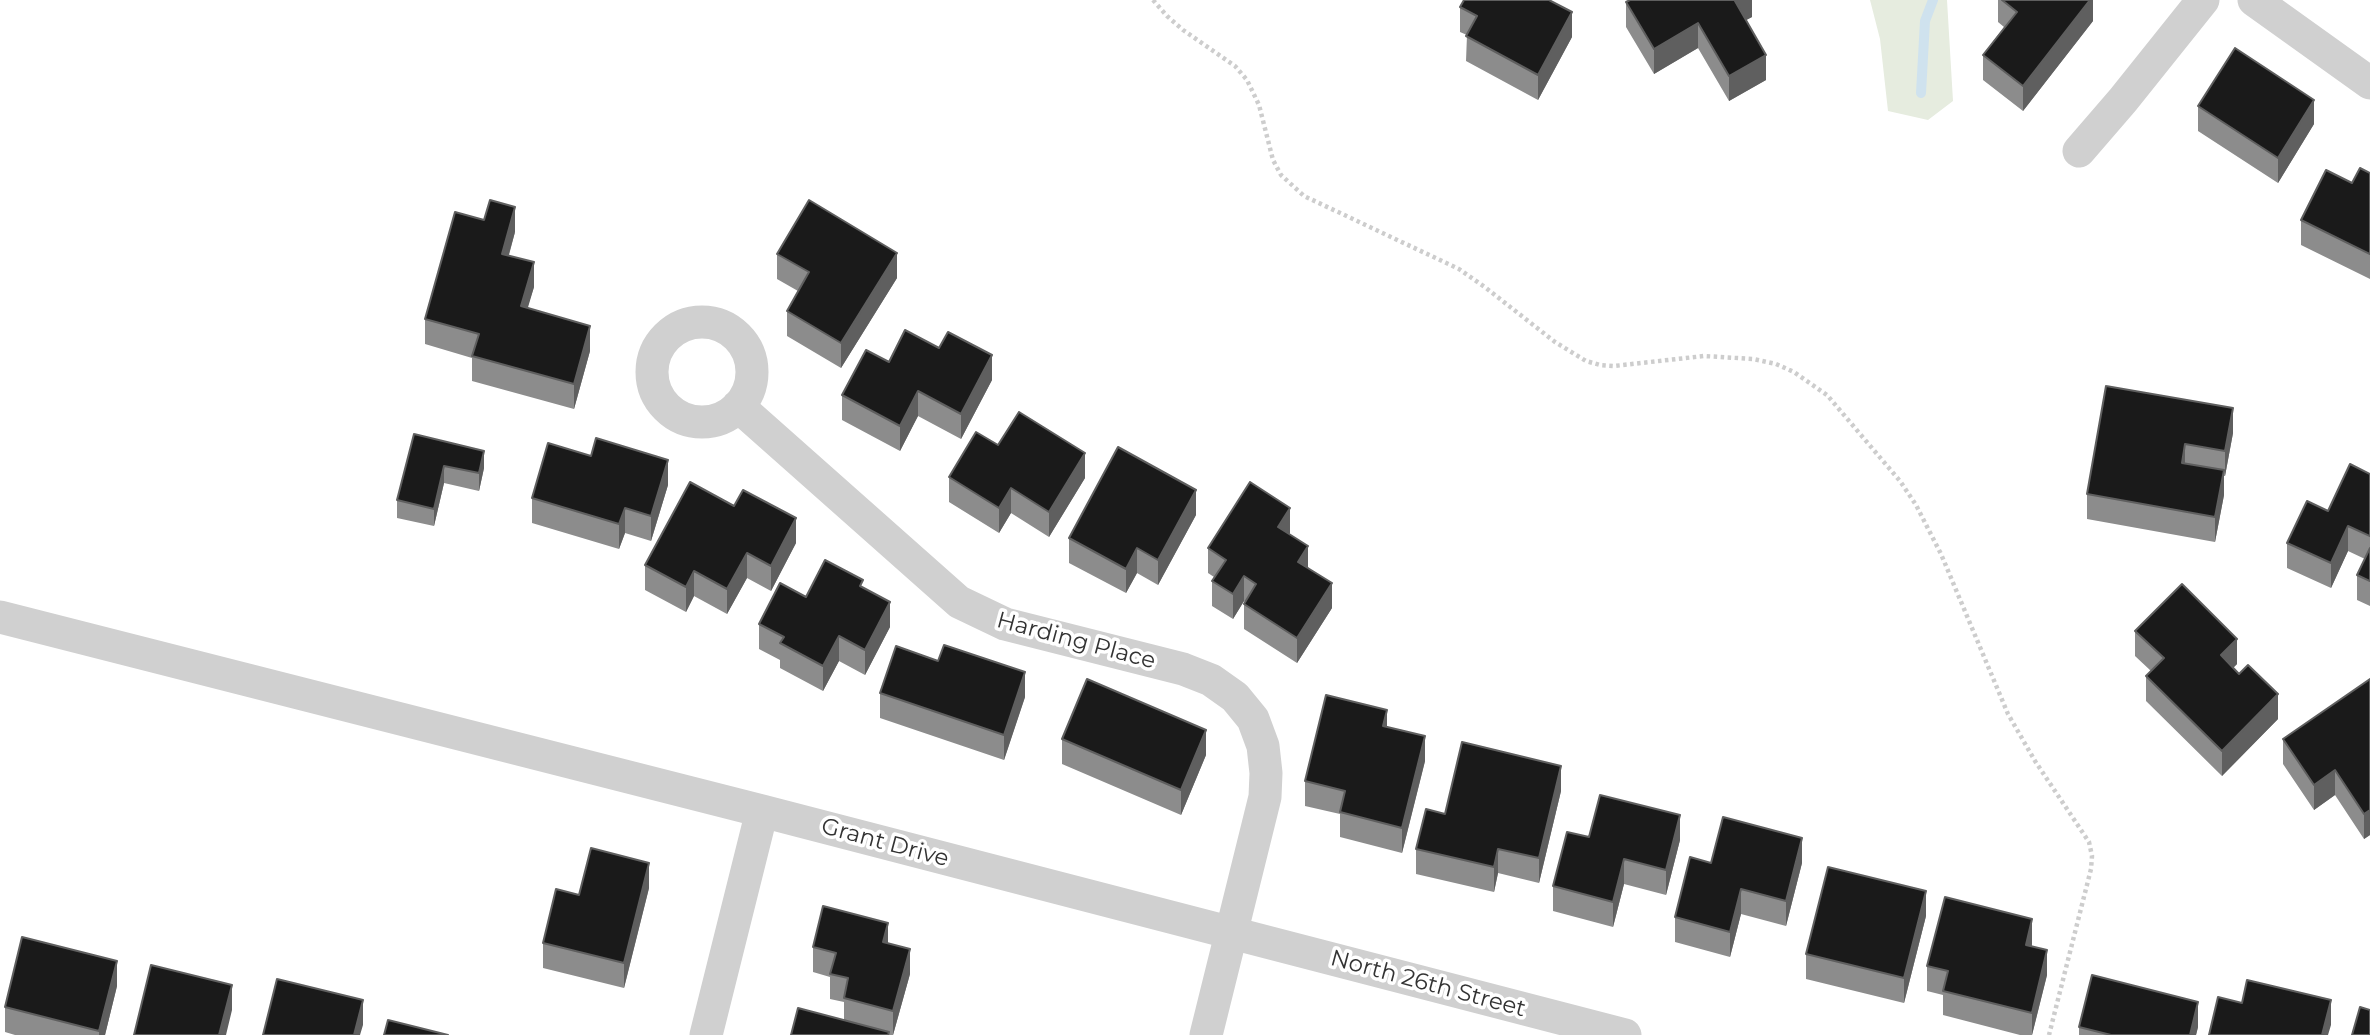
<!DOCTYPE html>
<style>
body{margin:0}
canvas{display:block;background:#fff}
</style>
<canvas width="2370" height="1035"></canvas>
<script>
const ctx = document.querySelector('canvas').getContext('2d');
ctx.lineJoin = 'round';
function paint(path, color) {
  ctx.fillStyle = color;
  ctx.fill(path, 'evenodd');
}
function poly(rows) {
  const path = new Path2D();
  for (const r of rows) {
    if (r.length === 3) {
      path.moveTo(r[0] + r[2], r[1]);
      path.arc(r[0], r[1], r[2], 0, 2 * Math.PI);
      continue;
    }
    path.moveTo(r[0], r[1]);
    for (let i = 2; i < r.length; i += 2) path.lineTo(r[i], r[i + 1]);
  }
  return path;
}
function strokePath(path, color, width, dash) {
  ctx.strokeStyle = color;
  ctx.lineWidth = width;
  ctx.lineCap = dash ? 'butt' : 'round';
  ctx.setLineDash(dash || []);
  ctx.stroke(path);
}
function label(font, color, halo, rows, align = 'center') {
  ctx.font = font + ' Montserrat,sans-serif';
  ctx.lineWidth = 7;
  ctx.setLineDash([]);
  ctx.textBaseline = 'middle';
  ctx.strokeStyle = halo;
  ctx.fillStyle = color;
  for (const [text, x, y, turn = 0] of rows) {
    ctx.save();
    ctx.translate(x, y);
    ctx.rotate((+turn || 0) * Math.PI / 180);
    ctx.textAlign = isNaN(turn) ? turn : align;
    if (halo) ctx.strokeText(text, 0, 0);
    ctx.fillText(text, 0, 0);
    ctx.restore();
  }
}
paint(poly([
 [1870,0,1947,0,1953,101,1928,120,1888,111,1880,39]
]), '#e6ecdf');
strokePath(poly([
 [1921,93,1925,21,1933,0]
]), '#cfe2ee', 10);
strokePath(poly([
 [1153,0,1167,16,1183,30,1235,66,1247,80,1259,105,1273,160,1281,175,1304,196,1459,269,1486,288,1555,342,1586,361,1600,365,1614,366,1704,356,1753,359,1776,364,1794,372,1827,395,1900,481,1916,505,1941,554,2008,714,2035,761,2089,842,2092,856,2091,869,2049,1035]
]), '#cdcdcd', 4.5, [3.5, 3.5]);
strokePath(poly([
 [2254,0,2370,83],
 [2079,151,2123,100,2203,0],
 [702,372,50],
 [738,406,959,602,1005,624,1183,669,1211,680,1235,697,1253,719,1263,746,1266,773,1265,797,1206,1035],
 [0,617,762,811],
 [706,1035,762,811,1625,1035]
]), '#d0d0d0', 33);
paint(poly([
 [1752,0,1752,17,1746,20,1766,80,1729,101,1698,48,1654,74,1626,27,1626,2],
 [1998,0,2093,0,2093,21,2023,111,1983,80,1983,55,2004,27,1998,22],
 [1460,7,1572,37,1538,100,1466,61,1467,35,1460,32],
 [2198,106,2314,124,2278,183,2198,131],
 [2370,173,2370,279,2301,245,2301,220,2352,183],
 [515,232,509,255,534,287,527,308,590,351,574,409,472,381,472,358,425,344,425,319],
 [777,254,897,278,841,368,787,336,787,311,798,291,777,279],
 [889,362,992,380,961,439,918,416,900,451,842,420,842,395],
 [2106,386,2233,433,2225,476,2224,476,2224,495,2215,542,2087,519,2087,494],
 [414,434,484,468,479,491,444,483,434,526,397,518,397,500],
 [998,445,1085,478,1049,537,1011,513,999,533,949,502,949,477],
 [2370,474,2370,606,2357,600,2357,575,2365,559,2348,551,2331,588,2287,568,2287,543,2328,511],
 [668,485,651,541,625,533,619,549,532,523,532,498],
 [1196,515,1158,585,1137,573,1126,593,1069,563,1069,538],
 [1290,533,1289,534,1332,608,1297,663,1244,629,1244,604,1245,602,1244,601,1233,619,1212,606,1212,581,1214,577,1208,573,1208,548],
 [796,543,771,591,747,578,727,614,694,596,686,612,645,590,645,565],
 [863,587,890,627,865,675,839,661,823,691,780,668,780,660,759,649,759,624,806,597],
 [2135,631,2237,664,2233,668,2278,719,2222,776,2146,701,2146,676,2151,671,2135,656],
 [2370,679,2370,835,2364,839,2335,795,2314,810,2283,764,2283,739],
 [880,693,1025,697,1004,760,880,718],
 [1387,727,1425,761,1402,853,1340,837,1340,814,1305,806,1305,781],
 [1062,739,1206,755,1181,815,1062,764],
 [1561,791,1539,883,1498,873,1494,892,1416,874,1416,849,1445,814],
 [1589,837,1680,840,1666,895,1624,884,1613,927,1553,911,1553,886],
 [1711,863,1802,863,1786,926,1741,914,1730,957,1675,942,1675,917],
 [649,888,624,988,543,968,543,943,579,895],
 [1926,916,1904,1003,1806,979,1806,954],
 [888,943,910,974,893,1035,791,1035,844,1020,844,1002,830,999,830,977,813,972,813,947],
 [2032,944,2032,946,2047,975,2032,1035,2020,1035,1943,1015,1943,995,1927,991,1927,966],
 [117,986,105,1035,15,1035,5,1032,5,1007],
 [2079,1027,2198,1027,2196,1035,2079,1035]
]), '#8c8c8c');
paint(poly([
 [1737,0,1752,0,1752,17,1735,26,1735,1],
 [2090,0,2093,0,2093,21,2023,111,2023,86],
 [1572,12,1572,37,1538,100,1538,75],
 [1698,23,1698,48,1654,74,1654,49],
 [1766,55,1766,80,1729,101,1729,76],
 [2314,100,2314,124,2278,183,2278,158],
 [515,207,515,232,502,279,502,254],
 [897,253,897,278,841,368,841,343],
 [534,262,534,287,521,331,521,306],
 [590,326,590,351,574,409,574,384],
 [992,355,992,380,961,439,961,414],
 [918,391,918,416,900,451,900,426],
 [2233,408,2233,433,2225,476,2225,451],
 [2185,444,2185,469,2182,463],
 [484,451,484,468,479,491,479,473],
 [1085,453,1085,478,1049,537,1049,512],
 [668,460,668,485,651,541,651,516],
 [444,466,444,483,434,526,434,509],
 [2224,470,2224,495,2215,542,2215,517],
 [1011,488,1011,513,999,533,999,508],
 [1196,490,1196,515,1158,585,1158,560],
 [625,508,625,533,619,549,619,524],
 [1290,508,1290,533,1278,552,1278,527],
 [796,518,796,543,771,591,771,566],
 [2348,526,2348,551,2331,588,2331,563],
 [1308,546,1308,571,1298,562],
 [1137,548,1137,573,1126,593,1126,569],
 [747,553,747,578,727,614,727,589],
 [694,571,694,596,686,612,686,587],
 [1244,576,1244,601,1233,619,1233,594],
 [1332,583,1332,608,1297,663,1297,638],
 [890,602,890,627,865,675,865,650],
 [839,636,839,661,823,691,823,666],
 [2237,639,2237,664,2221,680,2221,655],
 [1025,672,1025,697,1004,760,1004,735],
 [2278,694,2278,719,2222,776,2222,751],
 [1387,710,1387,735,1383,726],
 [1206,730,1206,755,1181,815,1181,790],
 [1425,736,1425,761,1402,853,1402,828],
 [1561,766,1561,791,1539,883,1539,858],
 [2335,770,2335,795,2314,810,2314,785],
 [2370,810,2370,835,2364,839,2364,814],
 [1680,815,1680,840,1666,895,1666,870],
 [1802,838,1802,863,1786,926,1786,901],
 [1498,849,1498,873,1494,892,1494,867],
 [1624,859,1624,884,1613,927,1613,902],
 [649,863,649,888,624,988,624,963],
 [1741,889,1741,914,1730,957,1730,932],
 [1926,891,1926,916,1904,1003,1904,978],
 [2032,919,2032,944,2026,970,2026,945],
 [888,923,888,948,883,942],
 [910,949,910,974,893,1035,893,1011],
 [2047,950,2047,975,2032,1035,2032,1013],
 [117,961,117,986,105,1035,99,1035,99,1031],
 [232,985,232,1010,226,1035,219,1035],
 [363,1000,363,1025,360,1035,354,1035],
 [2331,1000,2331,1025,2328,1035,2322,1035],
 [2198,1002,2198,1027,2196,1035,2190,1035]
]), '#5f5f5f');
const building = poly([
 [1464,0,1549,0,1572,12,1538,75,1466,36,1477,16,1460,7,1464,0],
 [1630,0,1737,0,1735,1,1766,55,1729,76,1698,23,1654,49,1626,2,1630,0],
 [2002,0,2090,0,2023,86,1983,55,2017,12,2002,0],
 [2235,48,2314,100,2278,158,2198,106,2235,48],
 [2360,168,2370,173,2370,254,2301,220,2326,170,2352,183,2360,168],
 [490,200,515,207,502,254,534,262,521,306,590,326,574,384,472,356,479,334,425,319,455,212,484,220,490,200],
 [809,200,897,253,841,343,787,311,809,272,777,254,809,200],
 [905,330,939,348,948,332,992,355,961,414,918,391,900,426,842,395,866,350,889,362,905,330],
 [2106,386,2233,408,2225,451,2185,444,2182,463,2224,470,2215,517,2087,494,2106,386],
 [1019,412,1085,453,1049,512,1011,488,999,508,949,477,976,432,998,445,1019,412],
 [414,434,484,451,479,473,444,466,434,509,397,500,414,434],
 [596,438,668,460,651,516,625,508,619,524,532,498,548,443,591,456,596,438],
 [1118,447,1196,490,1158,560,1137,548,1126,569,1069,538,1118,447],
 [2350,464,2370,474,2370,536,2348,526,2331,563,2287,543,2307,501,2328,511,2350,464],
 [690,482,734,506,743,490,796,518,771,566,747,553,727,589,694,571,686,587,645,565,690,482],
 [1250,482,1290,508,1278,527,1308,546,1298,562,1332,583,1297,638,1244,604,1256,584,1244,576,1233,594,1212,581,1226,560,1208,548,1250,482],
 [2370,548,2370,581,2357,575,2370,548],
 [825,560,863,580,860,586,890,602,865,650,839,636,823,666,780,643,784,637,759,624,780,583,806,597,825,560],
 [2182,584,2237,639,2221,655,2239,674,2248,665,2278,694,2222,751,2146,676,2164,658,2135,631,2182,584],
 [944,645,1025,672,1004,735,880,693,896,646,938,661,944,645],
 [1087,679,1206,730,1181,790,1062,739,1087,679],
 [2370,679,2370,810,2364,814,2335,770,2314,785,2283,739,2370,679],
 [1326,695,1387,710,1383,726,1425,736,1402,828,1340,812,1345,791,1305,781,1326,695],
 [1462,742,1561,766,1539,858,1498,849,1494,867,1416,849,1426,809,1445,814,1462,742],
 [1600,795,1680,815,1666,870,1624,859,1613,902,1553,886,1567,832,1589,837,1600,795],
 [1723,817,1802,838,1786,901,1741,889,1730,932,1675,917,1690,857,1711,863,1723,817],
 [591,848,649,863,624,963,543,943,556,889,579,895,591,848],
 [1828,867,1926,891,1904,978,1806,954,1828,867],
 [1945,897,2032,919,2026,945,2047,950,2032,1013,1943,991,1948,971,1927,966,1945,897],
 [823,906,888,923,883,942,910,949,893,1011,844,998,848,978,830,974,836,953,813,947,823,906],
 [22,937,117,961,99,1031,5,1007,22,937],
 [151,965,232,985,219,1035,134,1035,151,965],
 [2092,975,2198,1002,2190,1035,2111,1035,2079,1027,2092,975],
 [277,979,363,1000,354,1035,263,1035,277,979],
 [2247,980,2331,1000,2322,1035,2209,1035,2218,997,2242,1003,2247,980],
 [2360,1007,2370,1010,2370,1035,2352,1035,2360,1007],
 [798,1008,889,1032,888,1035,791,1035,798,1008],
 [388,1020,448,1035,384,1035,388,1020]
]);
paint(building, '#1a1a1a');
strokePath(building, '#5f5f5f', 2);
label('23px', '#333', '#fff', [
 ["Harding Place",1076,641,15],
 ["Grant Drive",885,843,15],
 ["North 26th Street",1428,984,15]
]);
</script>
